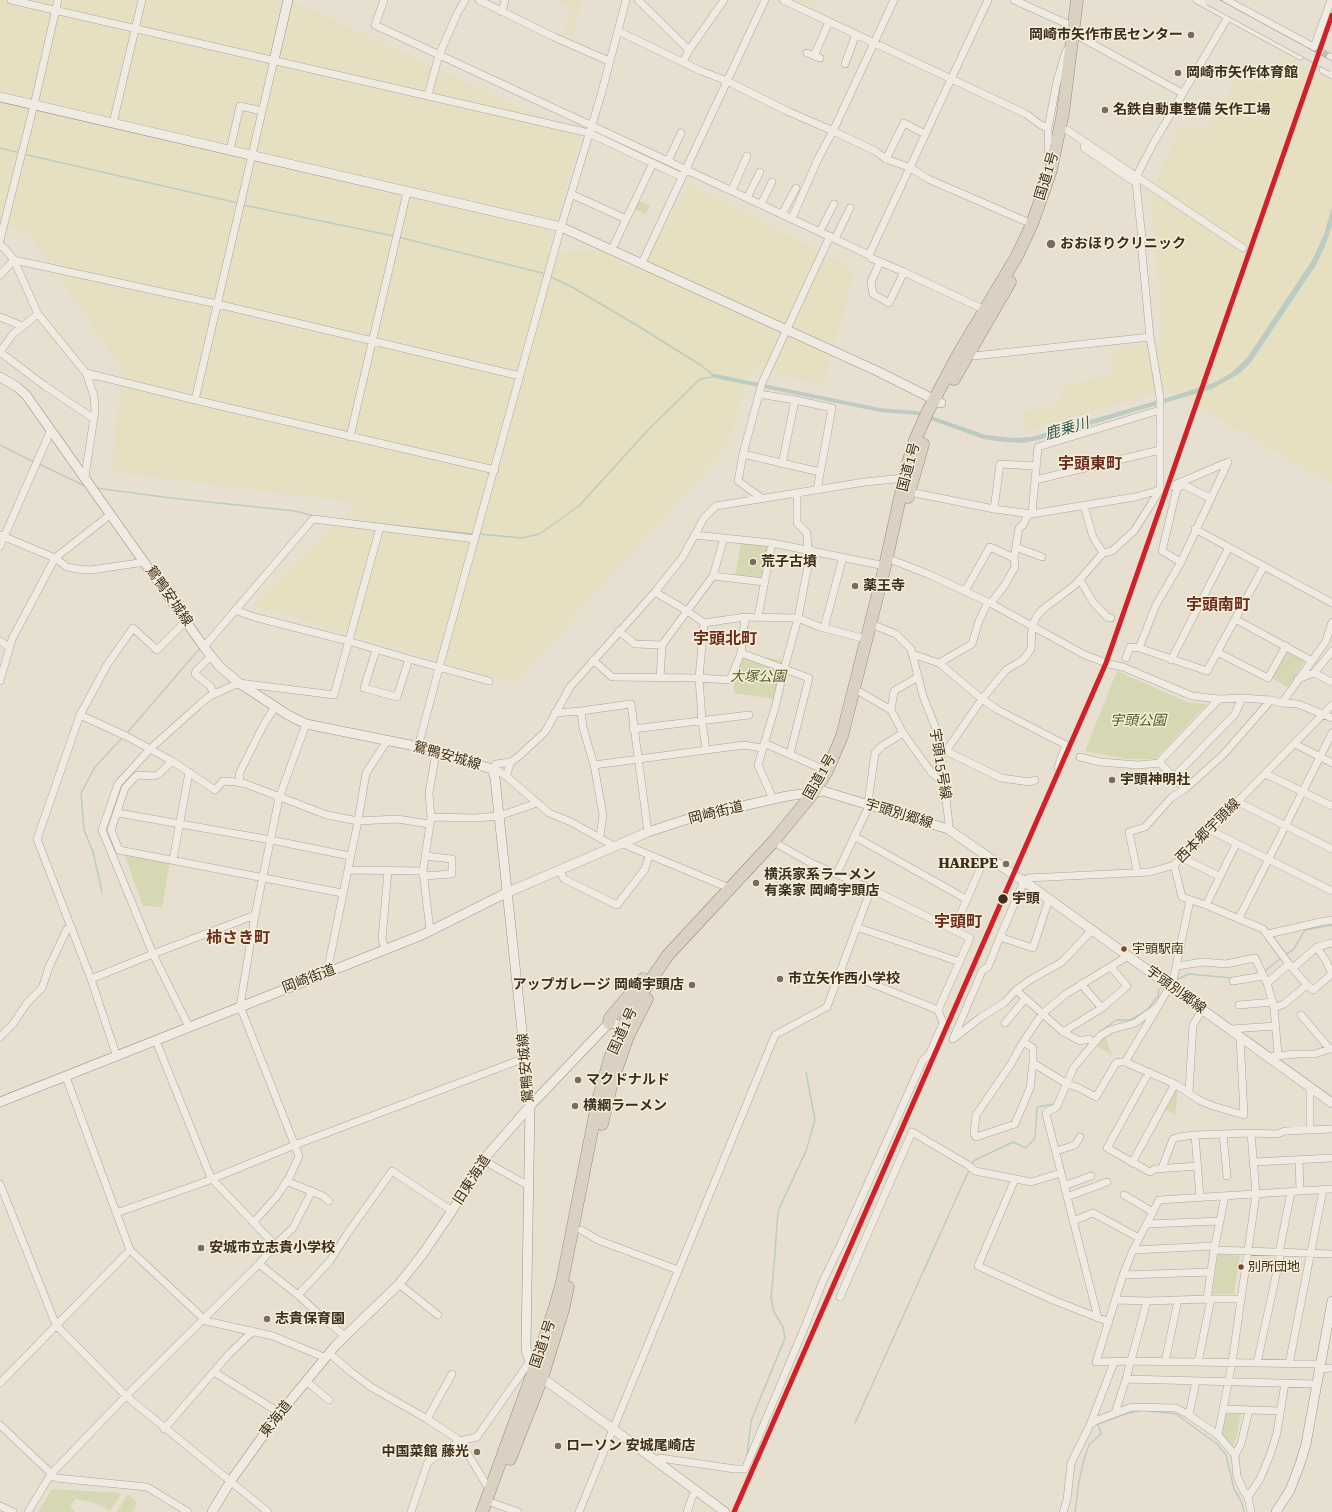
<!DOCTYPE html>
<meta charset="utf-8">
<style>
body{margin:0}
canvas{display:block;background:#e7e0d1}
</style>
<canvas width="1332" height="1512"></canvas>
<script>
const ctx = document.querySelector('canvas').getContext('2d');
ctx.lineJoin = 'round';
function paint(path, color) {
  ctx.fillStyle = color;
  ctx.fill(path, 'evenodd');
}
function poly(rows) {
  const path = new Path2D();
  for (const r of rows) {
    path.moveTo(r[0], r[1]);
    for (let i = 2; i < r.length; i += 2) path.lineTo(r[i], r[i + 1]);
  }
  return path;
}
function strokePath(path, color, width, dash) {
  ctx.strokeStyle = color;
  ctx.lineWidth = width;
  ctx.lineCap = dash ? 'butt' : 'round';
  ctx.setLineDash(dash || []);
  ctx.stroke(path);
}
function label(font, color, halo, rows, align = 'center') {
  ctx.font = font + ' "Roboto Serif","Noto Sans JP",serif';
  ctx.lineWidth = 3;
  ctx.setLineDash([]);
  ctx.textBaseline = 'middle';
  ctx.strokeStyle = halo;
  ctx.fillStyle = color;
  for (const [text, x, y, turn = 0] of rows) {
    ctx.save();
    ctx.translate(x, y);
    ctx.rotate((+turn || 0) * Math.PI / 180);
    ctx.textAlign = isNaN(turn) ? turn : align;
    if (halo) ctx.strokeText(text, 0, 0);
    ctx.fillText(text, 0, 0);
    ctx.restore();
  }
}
paint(poly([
 [0,0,291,0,581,136,547,253,599,250,639,271,688,183,855,270,823,385,751,368,726,448,515,683,253,605,357,503,112,472,121,367,28,233,0,223],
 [558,0,583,0,572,38,563,35,570,8,557,2],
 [795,0,819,0,815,8],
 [1286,56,1332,80,1332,484,1168,390,1026,431,1021,412,1061,405,1062,385,1110,376,1113,349,1162,341,1151,193,1181,125,1205,130,1241,72,1266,87]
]), '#e6dfc2');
paint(poly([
 [637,200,650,206,645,214,634,209],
 [741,543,770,545,762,580,735,576],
 [1287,652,1305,661,1288,688,1272,678],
 [745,653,785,661,774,699,734,693,734,681],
 [1117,671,1187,702,1207,704,1155,759,1127,759,1085,751],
 [124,853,170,861,162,907,143,906],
 [1105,1036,1112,1055,1095,1045],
 [1176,1090,1178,1091,1175,1115,1164,1109],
 [1218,1254,1240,1256,1234,1294,1212,1294],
 [1225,1414,1241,1414,1236,1439,1233,1448,1219,1436],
 [52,1489,121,1493,110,1511,95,1503,75,1499,70,1507,75,1512,38,1512],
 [128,1494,137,1503,132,1512,117,1512]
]), '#d6d7b3');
paint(poly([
 [1332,207,1332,226,1325,246,1316,265,1251,362,1240,373,1212,389,1042,439,1023,443,1004,442,983,439,917,415,880,412,715,378,711,375,715,374,880,408,917,411,986,435,1013,438,1031,437,1173,396,1216,382,1231,373,1247,358,1313,259,1324,234]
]), '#bcccc2');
strokePath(poly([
 [0,148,20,153],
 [23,154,238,203],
 [243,205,394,236],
 [398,237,546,274],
 [549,276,572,287,638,326,702,366,713,375],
 [0,445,34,462],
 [39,464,85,486],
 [96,488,171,498,295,511,314,516],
 [372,523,473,534],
 [479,534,522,538,539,534,548,528,579,506,648,430,700,379,713,377],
 [127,733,200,648],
 [102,892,93,852,84,830,81,793,95,767,123,737],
 [1285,955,1293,950,1305,930,1332,925],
 [1265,971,1282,957],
 [1176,980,1189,974,1232,978],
 [1100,1032,1116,1020,1130,1020,1141,1014,1149,1008,1156,998,1158,997,1159,989,1163,986],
 [1084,1050,1089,1043],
 [972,1165,973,1161,1013,1142,1026,1148,1035,1138,1037,1107,1055,1104],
 [1150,1411,1176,1414,1217,1444,1226,1455,1234,1489,1241,1501,1244,1512],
 [855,1423,969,1170],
 [747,1455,751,1421,785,1338,783,1327,774,1312,771,1298,774,1266,778,1211,806,1151,815,1120,806,1072],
 [1075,1512,1079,1482,1084,1459,1089,1445,1101,1434,1098,1424,1125,1414,1142,1410]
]), '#bcccc2', 1.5);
strokePath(poly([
 [1314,47,1330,57]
]), '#c5bcae', 7, [7, 3.5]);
const street = poly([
 [11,0,589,133,682,177],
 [384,0,375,25,835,239,869,255,871,258,904,272,987,311],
 [479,0,554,37,609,61],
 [638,0,689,50],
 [783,0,1026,114,1041,125,1048,128],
 [1014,0,1074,27],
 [1226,0,1314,47,1331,0],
 [502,12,505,0],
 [1228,17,1300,56,1304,48],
 [618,31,701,71,727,81,787,111,833,131,875,151,886,159,911,168,928,179,1032,224],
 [1080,37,1182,93],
 [807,53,820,58],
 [814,56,829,22],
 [1330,57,1332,58],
 [683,62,689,50,724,0],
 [845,64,856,34],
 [1323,70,1332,75],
 [428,95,439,55,457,14,465,0],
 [113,123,142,0],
 [1067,130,1243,248],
 [1085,142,1084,148,1136,183],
 [230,150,240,106,262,111],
 [886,159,904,123,925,134],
 [668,161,681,133],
 [1049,162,1048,128,1057,81,1066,51,1068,49],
 [732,190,747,156],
 [571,194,626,219],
 [747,198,760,172],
 [761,204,772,182],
 [782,214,796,188],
 [792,218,818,159,833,131,894,0],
 [820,231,834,204],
 [835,239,850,208],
 [0,240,34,105,58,0],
 [0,245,6,250,14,260,38,314,86,373,94,396,95,410,85,477],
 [612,249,653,163],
 [869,255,988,0],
 [14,260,217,304,520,376],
 [880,262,871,282,873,294,889,303,904,272],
 [642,263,765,0],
 [0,275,14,260],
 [0,317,22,326],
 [0,352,45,386,94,419],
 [0,352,13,334,38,314],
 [968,354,974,356,1150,337],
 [86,373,195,400,495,470],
 [759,394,795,400,832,408,817,490],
 [195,400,274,60],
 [350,437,407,192],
 [743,454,820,472],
 [1228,462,1181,562,1156,605,1139,648,1207,671,1264,566],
 [782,464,795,400],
 [1035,480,1160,450],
 [1172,486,1228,462],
 [910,492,994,509,1032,514,1135,497,1160,490],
 [797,493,797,523,807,533,808,550],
 [763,499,738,481,743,454,762,383,830,236],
 [1084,506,1093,537,1103,553],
 [994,509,1000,464,1036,466],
 [1032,514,1038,447,1160,410],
 [1195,529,1332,603],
 [0,535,55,558,67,567,77,569,91,570,145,562],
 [694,535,772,543,885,566],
 [0,546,51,430],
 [1016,548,1021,549,1042,557],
 [892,560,928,574,990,603,1085,655,1109,664,1123,667,1192,696,1219,699,1242,698,1271,700,1282,703,1298,704,1332,718],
 [1181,562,1162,551,1177,488,1184,485,1210,498],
 [713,576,764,582],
 [1080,580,1093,602,1107,617,1111,618],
 [965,591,990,547,1014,558],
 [655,592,687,611,704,623,745,617,798,618,820,627,866,639],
 [991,603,1004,586,1015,567,1014,558,1019,528,1023,525,1028,514],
 [235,610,254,617,348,641,409,659,489,681],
 [745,617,741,653,809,678,790,754],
 [758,617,772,543],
 [1235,619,1312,661],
 [704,623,699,678,702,721,706,750],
 [876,626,896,634,911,649,923,696,938,734,949,824,948,829],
 [824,628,843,557],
 [619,631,635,644,662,645],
 [0,641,9,647],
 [204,647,313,519,475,539],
 [376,650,364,688,397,697,409,659],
 [1217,652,1268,678,1286,646],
 [912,654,939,663,982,699,998,710,1066,745,1058,767],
 [211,656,196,671,195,674,210,686,214,694],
 [1126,658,1130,647,1139,648],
 [593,660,612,677,699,678,730,680,741,653],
 [1171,660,1229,547],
 [939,663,972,644,979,621,988,602],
 [1314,673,1332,651],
 [660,677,662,645,713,576,724,538],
 [918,677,894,691,891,710,903,733,931,772,938,778,944,779],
 [1298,679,1314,673,1332,682],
 [0,681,12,639,55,558,111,514],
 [860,692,891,710],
 [1282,703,1326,641,1332,622],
 [581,711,583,728,594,765,603,815,600,837],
 [555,713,581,711,631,704,648,832],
 [80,715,126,736,150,749,172,761,215,790,223,781,236,782,246,784,327,815,358,821,397,819,429,824],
 [633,729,749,715],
 [764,743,827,771],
 [1295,744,1332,763],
 [418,747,439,668,561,227,601,95,626,0],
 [941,751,946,751,1001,778,1030,782,1035,780],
 [946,751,982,699,1006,670,1023,660,1031,649,1032,626,1037,616,1042,610,1075,585,1103,553,1112,551,1134,531,1160,490,1160,397,1150,337,1141,242,1142,238,1136,183,1139,171,1153,144,1228,17,1197,0],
 [1080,757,1100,762,1138,765,1160,763],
 [172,761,159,774,154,776,139,775,136,776,125,788,111,830,119,850,342,893],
 [511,762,496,764,492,769,497,770,506,776,549,813,571,822,614,846],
 [1160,763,1161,760,1219,699],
 [1160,763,1185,789],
 [594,765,744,745,762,748],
 [1266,774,1332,806],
 [506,776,511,762,519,756,545,732,570,687,655,592,682,558,704,518,716,506,865,482,904,478],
 [1174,777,1235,714,1242,698],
 [240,783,239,774,264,724,275,707],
 [773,799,758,765,776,704,784,669,798,618,811,550],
 [1238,802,1332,849],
 [118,813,271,840,350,856],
 [431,817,475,818,499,816,537,803],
 [1210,830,1332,891],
 [854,836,966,899],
 [621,843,729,888],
 [1182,858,1219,876],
 [173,860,189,772],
 [1174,865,1182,897,1206,905,1263,929,1289,964,1307,985,1313,990,1332,974],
 [348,870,423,871],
 [559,870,564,879,617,905,645,869,649,856],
 [1137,871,1129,832,1145,827,1171,798,1185,789,1224,754,1271,700],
 [837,873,867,810,875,753,882,746,903,733],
 [423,876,452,874,452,859,425,856],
 [1049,899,1033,948,1000,937,1024,881,1028,878,1150,872,1174,865,1210,830,1332,705],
 [1206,905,1236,844],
 [1239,918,1332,733],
 [856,927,960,962],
 [954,929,986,855],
 [430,930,423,871,431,817,429,793,436,752],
 [1092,930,1062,962,1030,980,1016,990,1063,1032,1080,1041,1089,1039,1093,1042],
 [1268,934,1320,922,1332,920],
 [1000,937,988,967,982,971,953,1039,980,1018,1005,1002,1016,990],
 [1317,947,1326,961,1332,974],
 [385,949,382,939,388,871],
 [1177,966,1203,962,1226,964,1255,958,1267,983,1274,1008,1278,1055],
 [1293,968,1317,947,1332,943],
 [840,971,938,1010],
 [327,972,358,821,366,773,387,741],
 [91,979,153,954,255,915],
 [1233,981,1263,976],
 [1267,983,1289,964],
 [1081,984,1102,1008],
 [1239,1005,1273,1002],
 [1274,1008,1284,1004,1307,985],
 [1301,1015,1330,1049],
 [1005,1023,1025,999],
 [189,1027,153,954,102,830,118,784,150,749,199,705,210,696,239,683,334,695,380,527],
 [1231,1029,1276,1026],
 [1063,1032,1102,1008,1127,986,1111,967],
 [0,1037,13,1024,27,1003,42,988,49,967,67,929,72,929],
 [1023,1042,1033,1048,1033,1063,1030,1088,1015,1124,976,1137,974,1133,976,1115,1011,1064,1023,1042,1042,1014,1066,994,1128,956],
 [1274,1056,1298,1054,1315,1054,1332,1048],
 [117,1057,91,979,37,839,80,715,107,665,133,628,157,650,186,621],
 [1125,1062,1173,981,1190,900],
 [1033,1063,1067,1084,1079,1088,1096,1097,1116,1063,1120,1062,1125,1062,1175,1084,1199,1100,1213,1106,1244,1115,1240,1037],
 [1149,1072,1107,1148,1150,1172,1155,1169,1198,1166],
 [66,1077,130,1250,206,1321,273,1336,326,1358],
 [1310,1087,1310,1130],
 [1189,1092,1193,1025,1202,1010],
 [1223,1134,1227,1176],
 [1195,1135,1200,1197],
 [1056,1151,1075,1145,1080,1137],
 [484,1159,493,1166,529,1186],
 [1299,1160,1300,1191],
 [1254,1162,1332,1158],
 [1132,1163,1175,1084],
 [1162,1168,1173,1139,1179,1137,1195,1135,1251,1133,1277,1134,1285,1131,1332,1129],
 [1015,1179,978,1266,1053,1300,1109,1322],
 [286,1181,323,1196,329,1201],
 [0,1184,56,1325,126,1396,268,1512],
 [1064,1186,1091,1176],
 [1124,1195,1153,1212],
 [1067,1197,1107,1182],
 [116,1213,202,1183,295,1145,525,1058],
 [1073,1221,1093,1213,1139,1238],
 [254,1222,277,1196,289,1178,299,1156,240,1006,255,915,279,798,306,724],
 [1147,1224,1220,1221],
 [581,1230,598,1240,678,1270],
 [275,1245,293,1228,312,1191],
 [1133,1250,1214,1246],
 [1214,1250,1332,1254],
 [259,1264,298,1295,324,1319,345,1336],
 [1123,1275,1211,1272],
 [399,1284,438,1315],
 [298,1295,330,1261,347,1234,392,1171,452,1211],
 [840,1297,912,1132,968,1165,975,1171,1031,1182,1061,1173],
 [1207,1299,1241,1299],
 [1115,1300,1147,1301,1207,1299,1214,1250,1225,1196],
 [1098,1318,1046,1114,1047,1112,1055,1108,1057,1106,1074,1067,1100,1036,1110,1030,1135,1023,1157,1007],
 [329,1353,351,1372,371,1387,427,1419,456,1438,460,1441,486,1484,491,1488],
 [1165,1362,1178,1300],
 [1198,1362,1211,1299],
 [1257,1363,1280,1257,1280,1248,1291,1192],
 [1289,1364,1323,1190],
 [1320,1364,1131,1361,1096,1362,1123,1275,1133,1250,1159,1200,1332,1189],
 [1319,1369,1332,1368],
 [214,1372,280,1413],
 [1126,1379,1316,1384],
 [306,1381,329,1400],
 [0,1383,130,1250],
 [1224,1409,1280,1411],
 [1115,1413,1126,1379,1147,1301],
 [1189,1415,1196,1381],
 [427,1419,452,1374],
 [0,1425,56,1478,147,1487,188,1512],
 [1090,1425,1095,1421,1132,1407,1176,1408,1189,1415,1218,1435,1235,1455,1237,1476,1243,1490,1248,1497,1251,1512],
 [164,1429,230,1353,253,1331],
 [1218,1435,1232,1363,1256,1194,1251,1133],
 [1235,1455,1241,1444,1249,1410],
 [655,1460,660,1458,735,1469,745,1469,806,1324,823,1281,840,1246,923,1060,929,1055,943,1023,938,1010,970,938,871,889,811,863,779,845],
 [1248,1497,1260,1479,1270,1455,1277,1433,1285,1383],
 [493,1503,518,1512],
 [0,1506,13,1512],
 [28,1512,51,1474,126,1396,259,1264,275,1245,211,1178,156,1041],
 [411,1512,428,1462,460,1441,477,1437,530,1361],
 [579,1512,775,1035,827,1007,871,889],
 [687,1512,693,1495,696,1491],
 [1063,1512,1067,1500,1071,1463,1090,1425,1114,1362]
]);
const secondary = poly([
 [274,60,288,0],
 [0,97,561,227,877,371,941,403],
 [0,377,17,387,26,395,204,647,219,666,239,683,288,715,306,724,410,745,492,769,495,778,530,1106,526,1346,527,1354,530,1361,542,1378,613,1429,725,1512],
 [0,1102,422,935,506,893,648,832,694,817,787,796,823,791,948,829,1017,877,1024,881,1332,1103],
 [212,1512,230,1482,275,1419,336,1345,399,1284,422,1255,452,1211,484,1159,530,1106,609,1023,615,1024,628,1029],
 [1276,1512,1290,1490,1300,1464,1306,1444,1332,1301]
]);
const highway = poly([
 [954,379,1010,282],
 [908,497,923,444],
 [609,1023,610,1018,643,979],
 [602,1124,612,1082,628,1036,647,999],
 [510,1459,542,1378,563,1310,568,1287],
 [482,1512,535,1367,555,1307,562,1282,598,1100,611,1055,623,1026,639,997,668,955,773,842,814,792,827,771,842,736,885,566,907,466,915,440,928,411,959,353,1017,256,1032,224,1051,170,1063,113,1077,0]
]);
strokePath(street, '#ada599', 8);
strokePath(secondary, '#9c958a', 10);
strokePath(highway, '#928b80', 13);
strokePath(street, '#efebe3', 7);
strokePath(secondary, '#efebe3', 9);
strokePath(highway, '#dad1c2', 12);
const primaryBridge = poly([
 [1209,0,1332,67]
]);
strokePath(primaryBridge, '#928b80', 11, []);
strokePath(primaryBridge, '#e6e1d4', 10);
strokePath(poly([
 [734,1512,1106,663,1332,15]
]), '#d12027', 5);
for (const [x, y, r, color] of [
 [1191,35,4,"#786c5e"],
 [1178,73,4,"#786c5e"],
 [1105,110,4,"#786c5e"],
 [1051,244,5,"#786c5e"],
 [753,562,4,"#786c5e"],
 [855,586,4,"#786c5e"],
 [1112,780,4,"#786c5e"],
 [1006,864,4,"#786c5e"],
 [756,883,4,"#786c5e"],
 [1003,899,5.5,"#3d2e20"],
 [1124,949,3.5,"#7a4b2a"],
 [780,979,4,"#786c5e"],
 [692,985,4,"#786c5e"],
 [578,1080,4,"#786c5e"],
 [575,1106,4,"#786c5e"],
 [201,1248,4,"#786c5e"],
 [1241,1267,3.5,"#7a4b2a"],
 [267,1319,4,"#786c5e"],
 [558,1446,4,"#786c5e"],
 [477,1452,4,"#786c5e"]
]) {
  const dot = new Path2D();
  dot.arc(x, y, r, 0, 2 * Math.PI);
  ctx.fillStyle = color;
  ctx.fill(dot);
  strokePath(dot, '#f7eed8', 1.5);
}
label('13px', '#3d2e20', '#f7eed8', [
 ["宇頭駅南",1132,949],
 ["別所団地",1248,1267]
], 'left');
label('bold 14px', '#3d2e20', '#f7eed8', [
 ["岡崎市矢作市民センター",1183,35,"right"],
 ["岡崎市矢作体育館",1186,73],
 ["名鉄自動車整備 矢作工場",1113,110],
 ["おおほりクリニック",1060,244],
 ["荒子古墳",761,562],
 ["薬王寺",863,586],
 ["宇頭神明社",1120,780],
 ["HAREPE",998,864,"right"],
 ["横浜家系ラーメン",764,875],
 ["有楽家 岡崎宇頭店",764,891],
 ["市立矢作西小学校",788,979],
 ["アップガレージ 岡崎宇頭店",684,985,"right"],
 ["マクドナルド",586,1080],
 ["横綱ラーメン",583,1106],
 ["安城市立志貴小学校",209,1248],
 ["志貴保育園",275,1319],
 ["ローソン 安城尾崎店",566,1446],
 ["中国菜館 藤光",469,1452,"right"]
], 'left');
label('14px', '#3d2e20', '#f7eed8', [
 ["国道1号",1047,176,-73],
 ["国道1号",909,467,-75],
 ["鴛鴨安城線",169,596,55],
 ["鴛鴨安城線",447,756,16],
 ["宇頭15号線",940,764,81],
 ["国道1号",820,777,-60],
 ["岡崎街道",716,813,-14],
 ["宇頭別郷線",899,814,17],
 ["西本郷宇頭線",1208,831,-45],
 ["岡崎街道",309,979,-21],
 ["宇頭別郷線",1176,990,36],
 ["国道1号",623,1031,-65],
 ["鴛鴨安城線",526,1068,-95],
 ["旧東海道",472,1180,-57],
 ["国道1号",543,1344,-71],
 ["東海道",276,1419,-52]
]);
label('italic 14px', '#4d5a26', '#f7eed8', [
 ["大塚公園",758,677],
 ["宇頭公園",1138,721]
]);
label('bold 14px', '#3d2e20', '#f7eed8', [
 ["宇頭",1012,899]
], 'left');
label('italic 15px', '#2f5d5a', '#f7eed8', [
 ["鹿乗川",1067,429,-16]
]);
label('bold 16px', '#6b2e1e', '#f7eed8', [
 ["宇頭東町",1090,464],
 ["宇頭南町",1218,605],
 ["宇頭北町",725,639],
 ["宇頭町",958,922],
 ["柿さき町",238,938]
]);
</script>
